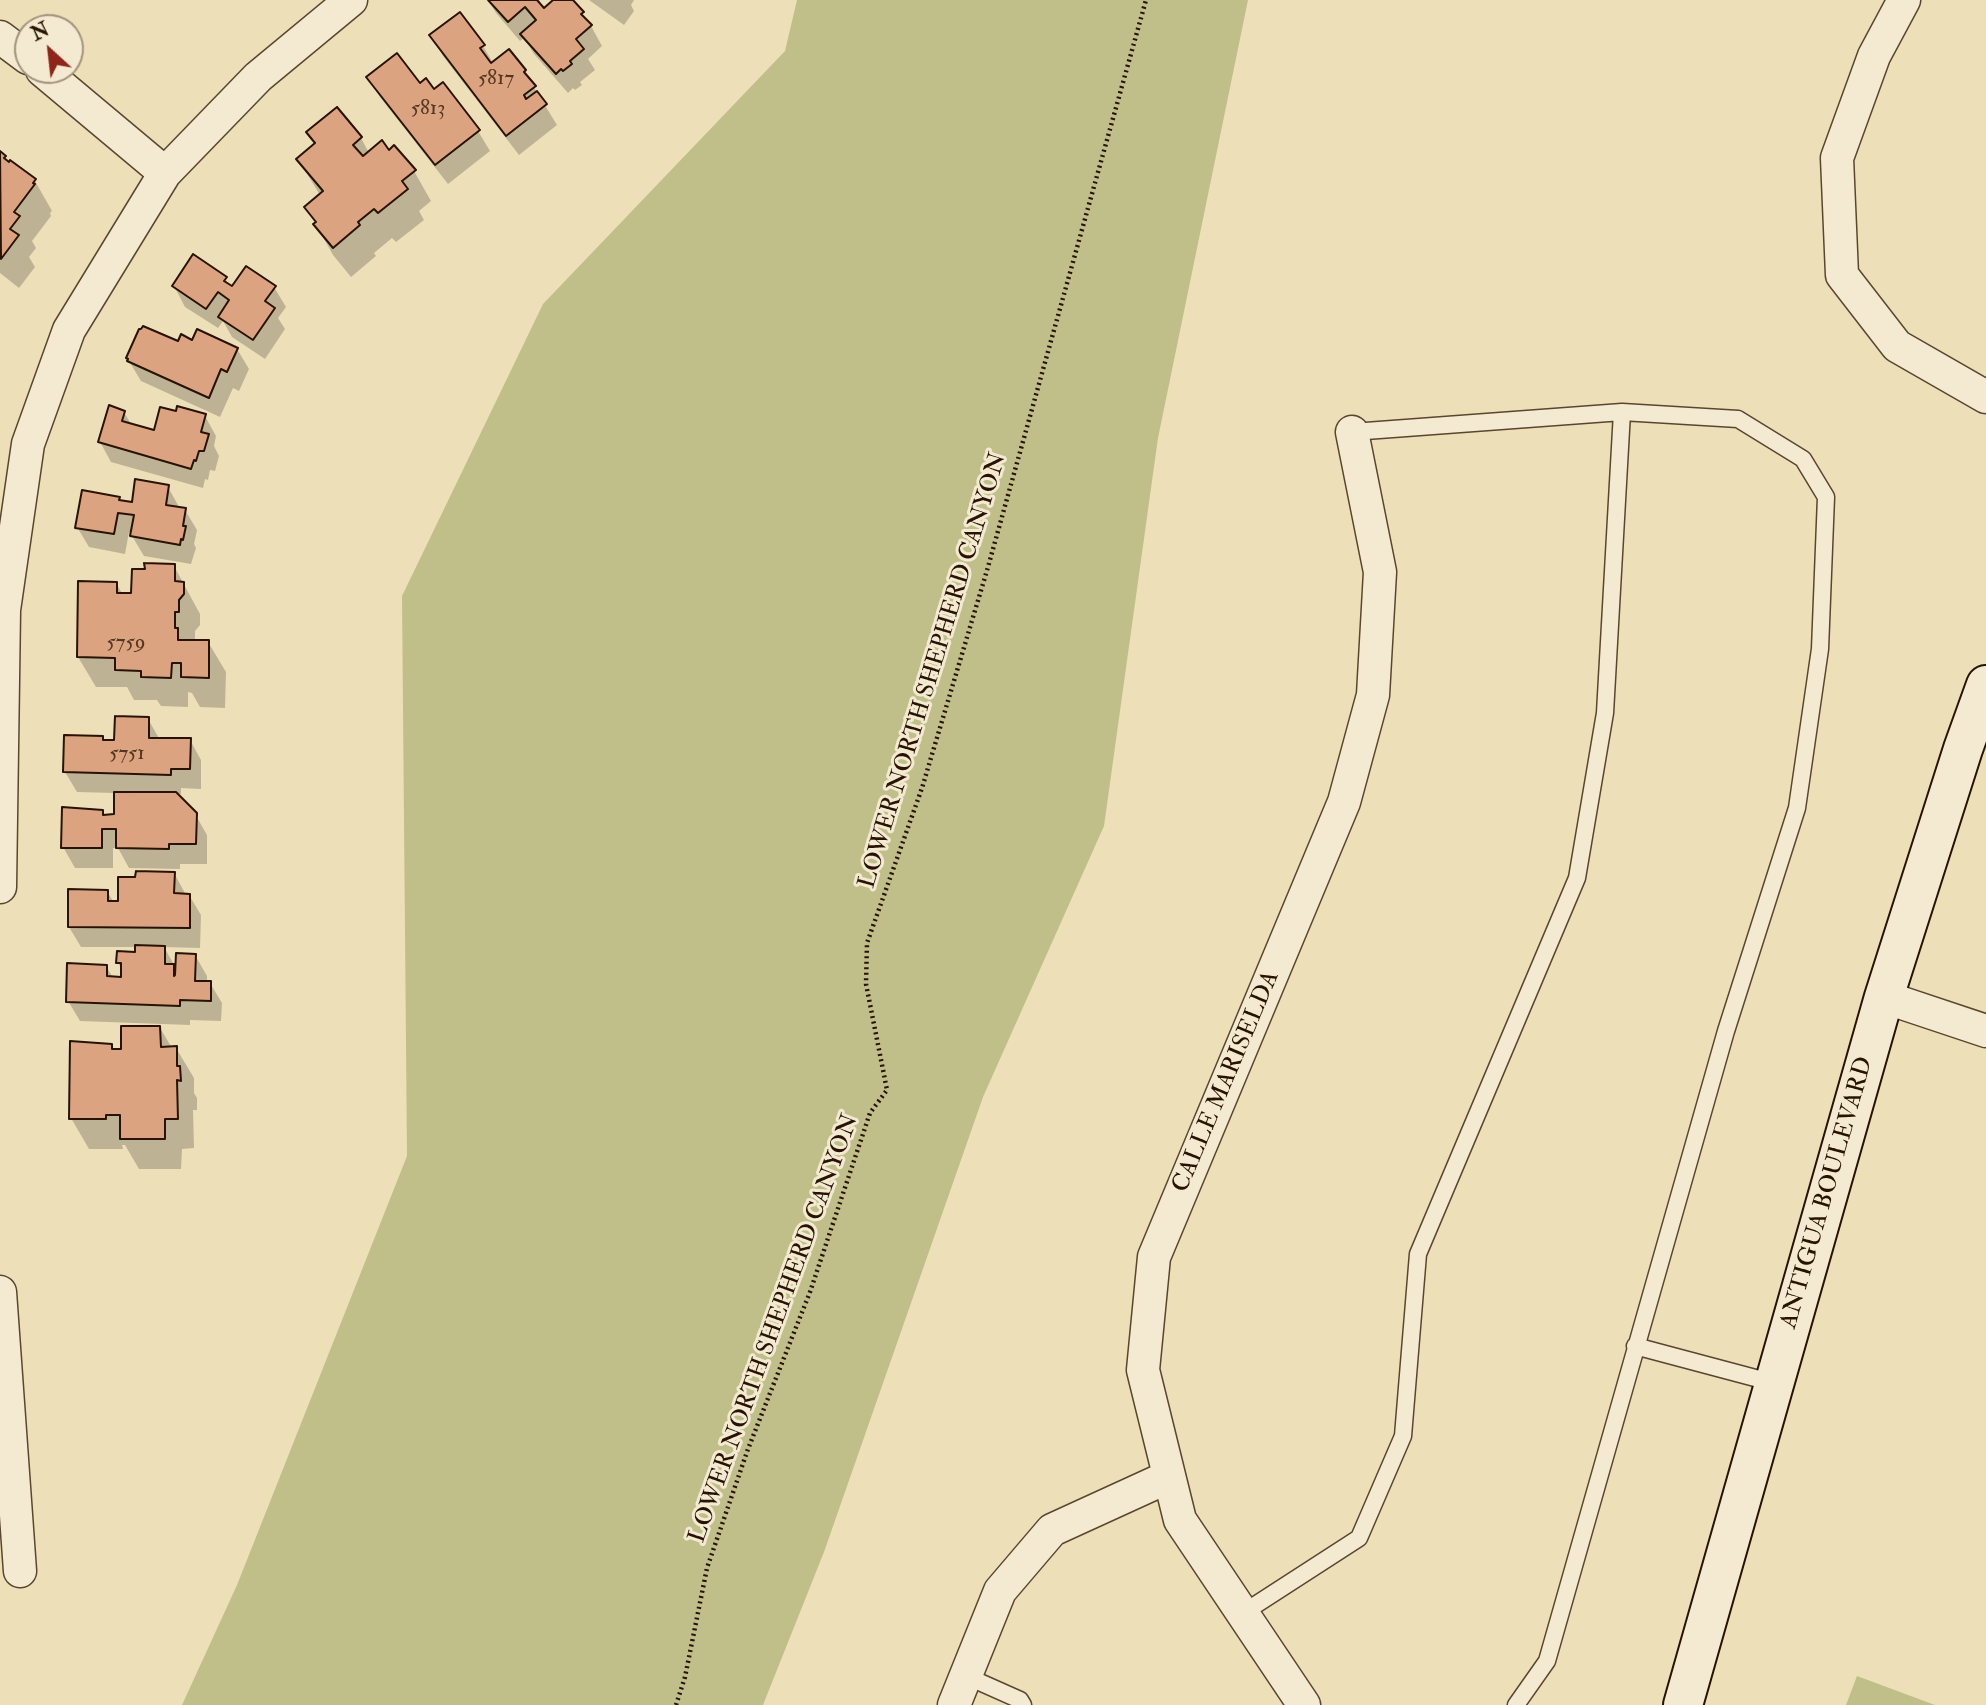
<!DOCTYPE html>
<style>
body{margin:0}
#map{position:relative;width:1986px;height:1705px;overflow:hidden;background:#eddfb8;font-family:"IM FELL Double Pica",serif}
canvas{display:block}
.north{position:absolute;left:14px;top:14px;width:70px;height:70px;box-sizing:border-box;background:#f3ead1;border:2px solid #a2947e;border-radius:50%;rotate:333deg;font-size:19px;font-weight:700;line-height:28px;text-align:center;color:#281301}
.north::after{content:'';display:block;margin:auto;width:24px;height:32px;background:#8f2418;clip-path:polygon(50% 0,100% 100%,50% 72%,0 100%)}
</style>
<div id="map">
<canvas width="1986" height="1705"></canvas>
<div class="north">N</div>
</div>
<script>
const ctx = document.querySelector('canvas').getContext('2d');
ctx.lineJoin = 'round';
function paint(path, color) {
  ctx.fillStyle = color;
  ctx.fill(path, 'evenodd');
}
function poly(rows) {
  const path = new Path2D();
  for (const r of rows) {
    path.moveTo(r[0], r[1]);
    for (let i = 2; i < r.length; i += 2) path.lineTo(r[i], r[i + 1]);
  }
  return path;
}
function strokePath(path, color, width, dash) {
  ctx.strokeStyle = color;
  ctx.lineWidth = width;
  ctx.lineCap = dash ? 'butt' : 'round';
  ctx.setLineDash(dash || []);
  ctx.stroke(path);
}
function label(font, color, halo, rows, align = 'center') {
  ctx.font = font + ' "IM FELL Double Pica",serif';
  ctx.lineWidth = 6;
  ctx.setLineDash([]);
  ctx.textBaseline = 'middle';
  ctx.strokeStyle = halo;
  ctx.fillStyle = color;
  for (const [text, x, y, turn = 0] of rows) {
    ctx.save();
    ctx.translate(x, y);
    ctx.rotate((+turn || 0) * Math.PI / 180);
    ctx.textAlign = isNaN(turn) ? turn : align;
    if (halo) ctx.strokeText(text, 0, 0);
    ctx.fillText(text, 0, 0);
    ctx.restore();
  }
}
paint(poly([
 [797,0,1248,0,1158,438,1104,826,983,1097,824,1552,763,1705,182,1705,237,1585,407,1156,402,596,543,304,785,51],
 [1857,1676,1935,1705,1846,1705]
]), '#c0bf89');
paint(poly([
 [488,0,539,0,545,10,556,0,571,0,582,13,588,23,569,44,571,46,591,26,602,46,588,59,595,70,580,82,582,85,575,90,573,88,568,93,534,54,524,38,520,41,496,13],
 [589,0,634,0,631,5,634,11,624,25],
 [459,15,483,46,493,63,524,71,557,125,519,155,443,56,431,36],
 [369,77,420,85,433,91,478,131,490,151,448,184,380,97],
 [337,109,361,138,369,153,389,152,394,148,414,171,431,201,419,211,424,220,396,242,392,238,374,253,376,256,351,277,333,255,306,207,320,195,298,159,315,145,308,132],
 [0,153,9,164,35,181,52,211,50,213,51,216,32,241,36,248,29,257,35,267,19,288,0,273],
 [225,279,233,288,274,287,286,307,278,318,285,329,265,359,232,337,223,321,218,328,185,307,174,286],
 [193,342,237,349,249,369,239,391,233,388,220,417,141,381,129,361,179,344],
 [124,412,132,426,155,433,205,416,216,436,214,446,219,456,215,471,210,470,208,480,205,479,203,488,111,462,100,442],
 [168,487,179,507,185,510,197,530,194,544,196,548,191,564,144,556,132,536,133,533,129,532,125,554,89,547,77,527,119,498,121,502,133,504],
 [174,566,200,614,200,625,195,631,195,641,208,642,226,672,225,708,200,707,192,693,188,692,188,707,161,706,157,700,134,700,127,687,96,687,78,657,116,583,123,595,133,595],
 [148,719,160,740,190,740,201,760,201,789,181,788,181,794,175,794,195,814,207,835,207,864,180,864,180,869,129,868,118,848,113,848,113,868,75,868,63,847,102,812,104,816,115,816,115,793,77,792,65,772,102,738,104,742,116,742],
 [174,873,186,895,189,895,201,915,200,948,164,947,177,970,195,955,207,976,207,983,210,983,222,1003,221,1021,190,1020,190,1025,80,1021,68,1001,106,966,113,978,122,979,123,971,118,963,136,953,137,947,81,947,69,927,107,891,114,903,119,902],
 [160,1028,172,1048,176,1048,194,1078,194,1093,197,1098,197,1110,193,1110,194,1148,182,1149,181,1169,139,1169,125,1145,122,1145,123,1149,89,1149,71,1118,111,1046,114,1051,123,1051]
]), '#0003');
const building = poly([
 [488,0,537,0,544,8,553,0,573,0,584,12,581,14,592,25,576,39,584,49,570,61,572,64,563,71,561,69,556,74,520,34,536,20,525,7,508,22,488,0],
 [460,12,485,45,480,48,491,63,509,49,526,70,524,72,536,86,524,95,526,99,537,91,547,104,506,136,429,35,460,12],
 [397,53,420,83,426,78,434,89,443,82,480,130,435,165,366,77,397,53],
 [337,107,362,137,353,145,363,156,382,140,389,150,394,145,416,170,402,181,408,189,378,213,374,209,358,222,360,225,333,248,313,224,316,222,304,207,323,191,296,159,315,143,306,132,337,107],
 [0,151,6,156,4,158,9,162,10,160,36,179,33,183,35,184,14,212,20,216,10,229,19,235,1,259,0,151],
 [193,254,227,277,224,281,232,286,246,266,276,286,265,301,275,308,253,340,218,317,229,300,218,292,206,309,172,286,193,254],
 [143,326,178,341,181,334,192,340,197,329,238,348,227,372,221,369,209,398,127,361,128,359,126,358,139,329,141,329,143,326],
 [109,405,125,411,122,421,154,430,160,407,176,411,177,406,206,414,201,432,209,434,204,451,199,451,196,461,194,460,191,469,98,442,109,405],
 [135,479,169,485,166,505,186,508,183,526,186,526,183,540,181,539,180,545,130,536,134,515,118,513,114,534,75,528,82,490,120,497,119,500,132,502,135,479],
 [144,563,175,564,175,581,184,582,184,594,179,600,179,612,175,612,175,628,178,628,178,640,209,640,209,678,181,677,181,663,172,663,171,678,141,677,141,671,115,670,115,658,77,657,78,581,117,582,117,593,131,593,132,569,145,569,144,563],
 [115,716,149,717,149,738,191,738,190,769,171,769,171,775,63,772,64,735,103,736,103,740,114,740,115,716],
 [114,792,176,792,197,813,196,844,169,844,169,849,116,848,116,829,102,829,102,848,61,848,62,807,103,810,103,815,114,814,114,792],
 [136,871,175,872,174,893,190,894,190,928,68,927,68,889,108,890,108,901,118,901,118,877,135,877,136,871],
 [135,945,165,946,165,964,174,964,174,976,175,975,176,953,196,954,195,981,211,981,211,1001,180,1000,180,1006,66,1002,67,963,107,965,107,976,121,977,121,963,116,963,117,951,135,952,135,945],
 [121,1026,160,1026,161,1047,177,1046,177,1066,180,1066,181,1081,177,1080,178,1119,165,1119,165,1139,120,1139,120,1115,106,1115,106,1119,69,1119,70,1041,112,1044,112,1049,121,1049,121,1026]
]);
paint(building, '#dca380');
strokePath(building, '#281301', 2);
const lane = poly([
 [1352,432,1622,412,1738,419,1803,459,1826,497,1820,649,1797,808,1726,1031,1547,1661,1516,1705],
 [1635,1346,1774,1383],
 [1243,1613,1359,1538,1403,1436,1418,1254,1577,878,1605,713,1622,412],
 [966,1676,1020,1700,1023,1705]
]);
const street = poly([
 [1904,0,1874,56,1837,158,1842,275,1897,346,1986,397],
 [0,37,28,58],
 [42,70,165,173],
 [0,887,4,610,28,444,69,330,165,173,258,77,351,0],
 [1884,997,1986,1031],
 [0,1292,20,1571],
 [954,1705,1000,1591,1052,1530,1168,1477],
 [1304,1705,1180,1520,1143,1370,1154,1257,1344,802,1373,695,1380,572,1352,432]
]);
const secondary = poly([
 [1683,1705,1884,997,1963,749,1986,685]
]);
strokePath(lane, '#59462f', 19);
strokePath(street, '#59462f', 35);
strokePath(secondary, '#281301', 42);
strokePath(poly([
 [676,1705,685,1677,707,1568,748,1449,810,1292,870,1113,887,1090,866,984,867,943,922,788,988,567,1146,0]
]), '#281301', 4.5, [2, 3.5]);
strokePath(lane, '#f3ead1', 16);
strokePath(street, '#f3ead1', 32);
strokePath(secondary, '#f3ead1', 38);
label('21px', '#553721', null, [
 ["5817",496,79],
 ["5813",428,109],
 ["5759",126,643],
 ["5751",127,754]
]);
label('24px', '#281301', '#f3ead1', [
 ["LOWER NORTH SHEPHERD CANYON",934,671,-73],
 ["CALLE MARISELDA",1227,1082,-67],
 ["ANTIGUA BOULEVARD",1828,1193,-74],
 ["LOWER NORTH SHEPHERD CANYON",775,1329,-70]
]);
</script>
